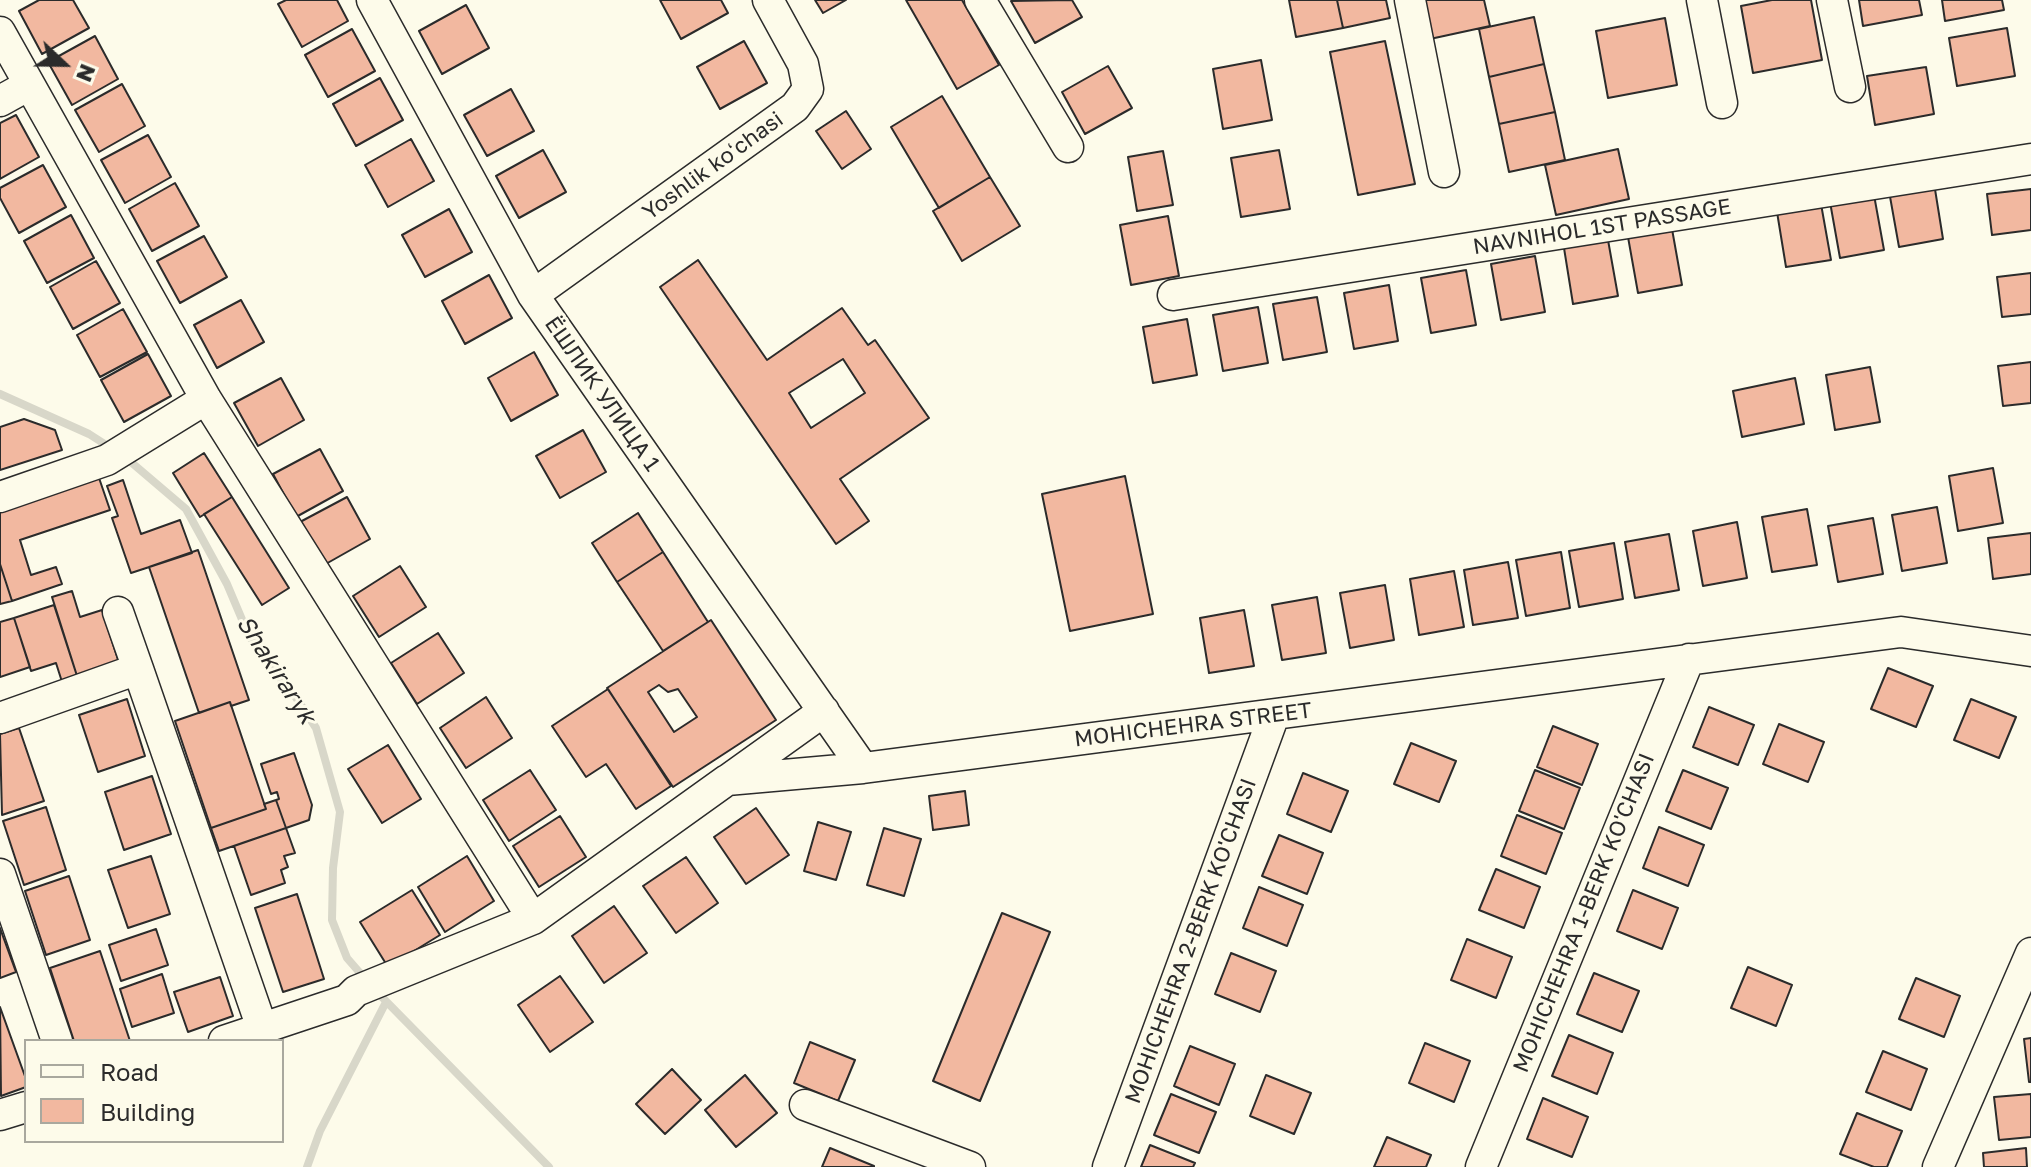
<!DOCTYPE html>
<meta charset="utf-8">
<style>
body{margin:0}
#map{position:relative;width:2031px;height:1167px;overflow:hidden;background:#fdfbea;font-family:"Golos Text",sans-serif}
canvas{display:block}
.legend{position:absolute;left:24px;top:1039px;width:260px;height:104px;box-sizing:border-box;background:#fdfbea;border:2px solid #a9a89e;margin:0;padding:10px 14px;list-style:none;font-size:24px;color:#2b2b2b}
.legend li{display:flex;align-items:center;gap:16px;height:40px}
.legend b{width:40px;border:2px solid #a9a89e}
.north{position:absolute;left:24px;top:24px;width:80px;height:80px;-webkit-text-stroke:6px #fdfbea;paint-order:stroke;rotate:112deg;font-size:22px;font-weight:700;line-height:32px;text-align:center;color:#2b2b2b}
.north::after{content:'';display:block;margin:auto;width:28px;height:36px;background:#2b2b2b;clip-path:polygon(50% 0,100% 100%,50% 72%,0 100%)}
</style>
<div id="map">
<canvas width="2031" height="1167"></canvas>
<ul class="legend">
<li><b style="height:10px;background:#fdfbea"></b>Road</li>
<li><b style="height:22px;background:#f2b8a0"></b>Building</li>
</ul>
<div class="north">N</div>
</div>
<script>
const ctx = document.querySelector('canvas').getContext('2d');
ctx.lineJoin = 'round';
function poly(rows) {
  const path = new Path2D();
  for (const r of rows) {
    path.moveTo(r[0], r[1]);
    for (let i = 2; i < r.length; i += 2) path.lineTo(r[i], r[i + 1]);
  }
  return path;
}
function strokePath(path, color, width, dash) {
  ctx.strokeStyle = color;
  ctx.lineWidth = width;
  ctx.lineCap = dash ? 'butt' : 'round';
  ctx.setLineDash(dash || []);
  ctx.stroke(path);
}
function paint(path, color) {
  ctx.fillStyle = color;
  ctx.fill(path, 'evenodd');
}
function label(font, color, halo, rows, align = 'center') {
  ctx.font = font + ' "Golos Text",sans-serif';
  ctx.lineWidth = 6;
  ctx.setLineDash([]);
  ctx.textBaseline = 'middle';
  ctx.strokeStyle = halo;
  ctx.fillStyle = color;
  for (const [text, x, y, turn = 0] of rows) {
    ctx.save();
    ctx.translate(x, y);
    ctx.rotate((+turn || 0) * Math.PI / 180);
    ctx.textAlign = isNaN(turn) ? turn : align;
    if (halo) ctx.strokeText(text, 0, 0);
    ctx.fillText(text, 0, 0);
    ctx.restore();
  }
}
strokePath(poly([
 [0,394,89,434,114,450],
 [125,457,186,509,227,584,249,636,270,667,295,696,316,728,340,812,333,868,332,920,347,958,367,981],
 [376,991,549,1167],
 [307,1167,320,1131,386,1002]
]), '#d8d7c9', 8);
const building = poly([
 [39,0,73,0,89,28,42,54,19,11,39,0],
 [286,0,337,0,348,21,302,47,278,4,286,0],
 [660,0,721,0,728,13,681,39,660,0],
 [815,0,846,0,823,13,815,0],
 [906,0,962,0,999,65,957,89,906,0],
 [1072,0,1082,17,1035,43,1011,1,1072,0],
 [1289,0,1337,0,1343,28,1296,37,1289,0],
 [1337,0,1386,0,1390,18,1343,28,1337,0],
 [1422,0,1484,0,1490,26,1430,39,1422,0],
 [1772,0,1811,0,1822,60,1753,73,1741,6,1772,0],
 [1859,0,1919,0,1922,15,1863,26,1859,0],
 [1942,0,2002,0,2004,10,1945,21,1942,0],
 [466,5,489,48,442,74,419,31,466,5],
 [1534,17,1544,64,1489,77,1479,29,1534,17],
 [1665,18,1677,85,1608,98,1596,31,1665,18],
 [2007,28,2015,76,1957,86,1949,38,2007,28],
 [352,29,375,71,328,97,305,55,352,29],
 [95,36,118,79,72,105,48,62,95,36],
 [744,41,767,83,720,109,697,67,744,41],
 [1385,41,1415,184,1358,195,1330,52,1385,41],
 [1261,60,1272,120,1223,129,1213,69,1261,60],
 [1544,64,1555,112,1499,124,1489,77,1544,64],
 [1108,66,1132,108,1085,134,1062,92,1108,66],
 [1926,67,1934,114,1875,125,1867,76,1926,67],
 [380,78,403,120,356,146,333,104,380,78],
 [122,84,145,126,99,152,75,110,122,84],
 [511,89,534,131,487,156,464,115,511,89],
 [942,96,990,177,939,208,891,127,942,96],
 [846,111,871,149,842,169,816,131,846,111],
 [1555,112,1565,160,1509,172,1499,124,1555,112],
 [16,115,39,157,0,179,0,123,16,115],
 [148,135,171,177,125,203,101,160,148,135],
 [411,139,434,181,388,207,365,165,411,139],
 [1618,149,1629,199,1556,215,1545,165,1618,149],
 [543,150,566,192,519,218,496,176,543,150],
 [1279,150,1290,209,1241,217,1231,158,1279,150],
 [1163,151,1173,205,1137,211,1128,157,1163,151],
 [43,165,66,207,19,233,0,198,0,188,43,165],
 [990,177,1020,226,962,261,933,211,990,177],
 [175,183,199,226,152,251,129,209,175,183],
 [1934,183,1943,239,1899,247,1889,191,1934,183],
 [2031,189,2031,230,1992,235,1987,194,2031,189],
 [1874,195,1884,250,1840,258,1830,202,1874,195],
 [1821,204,1831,260,1786,267,1777,212,1821,204],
 [449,209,472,252,425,277,402,235,449,209],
 [71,215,94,258,47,283,24,241,71,215],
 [1168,216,1179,276,1131,285,1120,225,1168,216],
 [1672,229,1682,285,1638,293,1628,237,1672,229],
 [204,236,227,277,180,303,157,261,204,236],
 [1608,240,1618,296,1573,304,1564,248,1608,240],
 [1535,256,1545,312,1501,320,1491,264,1535,256],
 [698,260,767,360,842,308,868,345,875,340,929,418,840,479,869,521,836,544,660,287,698,260],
 [843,359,865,393,811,428,789,393,843,359],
 [96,261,120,303,73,329,50,287,96,261],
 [1466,270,1476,325,1431,333,1421,278,1466,270],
 [2031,273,2031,314,2002,317,1997,277,2031,273],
 [489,275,512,318,465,344,442,301,489,275],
 [1389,285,1398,341,1354,349,1344,293,1389,285],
 [1317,297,1327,352,1283,360,1273,304,1317,297],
 [241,300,264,342,217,368,194,325,241,300],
 [1258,307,1268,363,1223,371,1213,315,1258,307],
 [123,309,147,352,100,377,77,335,123,309],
 [1187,319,1197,375,1153,383,1143,327,1187,319],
 [534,352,558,395,511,421,488,378,534,352],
 [148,354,171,396,124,422,101,380,148,354],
 [2031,362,2031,403,2003,406,1998,366,2031,362],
 [1870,367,1880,422,1835,430,1826,375,1870,367],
 [281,378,304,420,258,446,234,403,281,378],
 [1795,378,1804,424,1742,437,1733,391,1795,378],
 [24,419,55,430,62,450,0,470,0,427,24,419],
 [583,430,606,472,560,498,536,456,583,430],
 [320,449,343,491,296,517,273,474,320,449],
 [204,453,232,497,200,517,173,473,204,453],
 [1993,468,2003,523,1958,531,1949,476,1993,468],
 [98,475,110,510,20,540,31,575,56,567,62,584,12,601,0,564,0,507,98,475],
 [1125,476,1153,614,1070,631,1042,494,1125,476],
 [123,480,141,534,180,520,192,553,131,573,112,518,118,516,107,486,123,480],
 [232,497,289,588,262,605,204,514,232,497],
 [347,497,370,539,324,565,300,522,347,497],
 [1937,507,1947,563,1902,571,1892,515,1937,507],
 [1807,509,1817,565,1772,572,1762,517,1807,509],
 [638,513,663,552,617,582,592,543,638,513],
 [1873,518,1883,574,1838,582,1828,526,1873,518],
 [1737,522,1747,578,1703,586,1693,531,1737,522],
 [2031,533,2031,574,1993,579,1988,538,2031,533],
 [1669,534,1679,590,1635,598,1625,542,1669,534],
 [1614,543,1623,599,1579,607,1569,551,1614,543],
 [198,550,249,700,231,706,230,702,199,713,149,567,198,550],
 [663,552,708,622,663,651,617,582,663,552],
 [1561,552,1570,608,1526,616,1516,560,1561,552],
 [1508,562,1518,618,1473,625,1464,570,1508,562],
 [0,564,12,601,0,604,0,564],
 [400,566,426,607,379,637,353,596,400,566],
 [1454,571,1464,627,1419,635,1410,579,1454,571],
 [1385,585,1394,640,1350,648,1340,593,1385,585],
 [72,591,80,617,102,610,120,666,78,679,52,597,72,591],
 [1317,597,1326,653,1282,660,1272,605,1317,597],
 [54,605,78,679,63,685,56,663,31,671,14,618,54,605],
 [1244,610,1254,666,1209,673,1200,618,1244,610],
 [14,618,30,667,0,677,0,622,14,618],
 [711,620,776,720,673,787,607,688,711,620],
 [659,685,668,692,678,689,697,717,674,732,648,692,659,685],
 [438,633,464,673,417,704,391,663,438,633],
 [1888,668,1933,686,1916,727,1871,709,1888,668],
 [608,689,671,786,636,809,606,764,586,777,552,726,608,689],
 [486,697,512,738,466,768,440,728,486,697],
 [127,699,145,756,98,772,79,715,127,699],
 [1971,699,2016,717,1999,758,1954,740,1971,699],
 [230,702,266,809,211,828,175,721,230,702],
 [1709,707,1754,725,1738,765,1693,747,1709,707],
 [1779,724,1824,742,1808,782,1763,764,1779,724],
 [1553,726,1598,744,1582,785,1537,767,1553,726],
 [19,728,44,801,2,815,0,734,19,728],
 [1411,743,1456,761,1439,802,1394,784,1411,743],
 [388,745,421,799,382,823,348,769,388,745],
 [294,753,312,805,309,820,286,828,276,800,279,799,277,792,271,794,261,764,294,753],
 [530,770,556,810,509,841,483,800,530,770],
 [1535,770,1580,788,1564,829,1519,811,1535,770],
 [1683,770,1728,788,1711,829,1666,811,1683,770],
 [1303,773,1348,791,1331,832,1287,814,1303,773],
 [152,776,171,834,124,850,105,792,152,776],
 [965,791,969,825,933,830,929,796,965,791],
 [276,800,286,828,219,851,211,828,266,809,264,804,276,800],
 [46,807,66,870,24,885,3,821,46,807],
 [756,808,789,855,746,884,714,837,756,808],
 [1517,815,1562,833,1546,874,1501,856,1517,815],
 [560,816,586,857,539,887,513,846,560,816],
 [818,822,851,832,836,880,804,871,818,822],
 [1659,827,1704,845,1688,886,1643,868,1659,827],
 [286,828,295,853,284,856,288,867,281,870,285,883,251,895,234,846,286,828],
 [884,828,921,839,904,896,867,885,884,828],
 [1279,835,1323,853,1307,894,1262,876,1279,835],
 [151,856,170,914,128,928,108,870,151,856],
 [467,856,494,901,445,932,418,887,467,856],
 [686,857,718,903,676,933,643,886,686,857],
 [1496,869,1540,887,1524,928,1479,910,1496,869],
 [69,876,90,940,46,955,25,891,69,876],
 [1259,887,1303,905,1287,946,1243,928,1259,887],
 [412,890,440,935,388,967,360,922,412,890],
 [1633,890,1678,908,1662,949,1617,931,1633,890],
 [297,894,324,979,283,992,255,908,297,894],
 [614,906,647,953,604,983,572,936,614,906],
 [1002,913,1050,932,980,1101,933,1081,1002,913],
 [0,928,16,972,0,978,0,928],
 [156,929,168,965,121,981,109,945,156,929],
 [1467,939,1512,957,1496,998,1451,980,1467,939],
 [100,951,130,1041,74,1041,50,968,100,951],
 [1231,953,1276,971,1260,1012,1215,994,1231,953],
 [1748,967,1792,985,1776,1026,1731,1008,1748,967],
 [1594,973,1639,991,1622,1032,1577,1014,1594,973],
 [162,974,174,1013,132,1027,120,989,162,974],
 [560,976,593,1022,550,1052,518,1005,560,976],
 [220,977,233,1016,188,1032,174,992,220,977],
 [1916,978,1960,996,1944,1037,1899,1019,1916,978],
 [0,1007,26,1079,26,1087,1,1096,0,1007],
 [1569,1035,1613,1053,1597,1094,1552,1076,1569,1035],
 [2031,1038,2031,1082,2029,1082,2024,1039,2031,1038],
 [810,1042,855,1060,838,1101,794,1083,810,1042],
 [1425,1043,1470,1061,1454,1102,1409,1083,1425,1043],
 [1190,1046,1235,1064,1219,1105,1174,1086,1190,1046],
 [1883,1051,1927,1069,1911,1110,1866,1092,1883,1051],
 [672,1069,701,1100,665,1134,636,1104,672,1069],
 [745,1075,777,1113,736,1147,705,1110,745,1075],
 [1266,1075,1311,1093,1294,1134,1250,1116,1266,1075],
 [1171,1094,1216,1112,1199,1153,1154,1135,1171,1094],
 [2031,1094,2031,1137,1999,1140,1994,1097,2031,1094],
 [1543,1098,1588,1117,1572,1157,1527,1139,1543,1098],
 [1857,1113,1902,1131,1887,1167,1874,1167,1840,1154,1857,1113],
 [1387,1137,1431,1155,1426,1167,1374,1167,1387,1137],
 [1150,1145,1195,1163,1193,1167,1141,1167,1150,1145],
 [830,1148,874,1166,874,1167,822,1167,830,1148],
 [2026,1148,2027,1167,1984,1167,1983,1153,2026,1148]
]);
paint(building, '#f2b8a0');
strokePath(building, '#2b2b2b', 2);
const minor = poly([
 [372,0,533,295,863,768],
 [980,0,1068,147],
 [1410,0,1444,172],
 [1702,0,1722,103],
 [1832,0,1850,87],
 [0,32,206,399,533,919],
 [0,101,29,85],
 [533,295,795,107,808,89,803,64,768,0],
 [1173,295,2031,159],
 [0,497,107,460,206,399],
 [118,612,138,669],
 [0,718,138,669,262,1028],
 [729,779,824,711],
 [0,874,57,1041],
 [224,1041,347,1000,356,991,533,919,727,780,863,768,1901,632,2031,651],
 [805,1105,970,1167],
 [0,1115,26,1107],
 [1108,1167,1274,715],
 [1481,1167,1689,659],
 [1938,1167,2031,953]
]);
strokePath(minor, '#2b2b2b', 33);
strokePath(minor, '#fdfbea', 30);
label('22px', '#2b2b2b', '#fdfbea', [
 ["Yoshlik koʻchasi",713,166,-36],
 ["NAVNIHOL 1ST PASSAGE",1602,227,-9],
 ["ЁШЛИК УЛИЦА 1",602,394,55],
 ["MOHICHEHRA STREET",1193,725,-7],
 ["MOHICHEHRA 1-BERK KO'CHASI",1584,913,-68],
 ["MOHICHEHRA 2-BERK KO'CHASI",1191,941,-70]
]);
label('italic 24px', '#2b2b2b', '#fdfbea', [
 ["Shakiraryk",276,670,57]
]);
</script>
